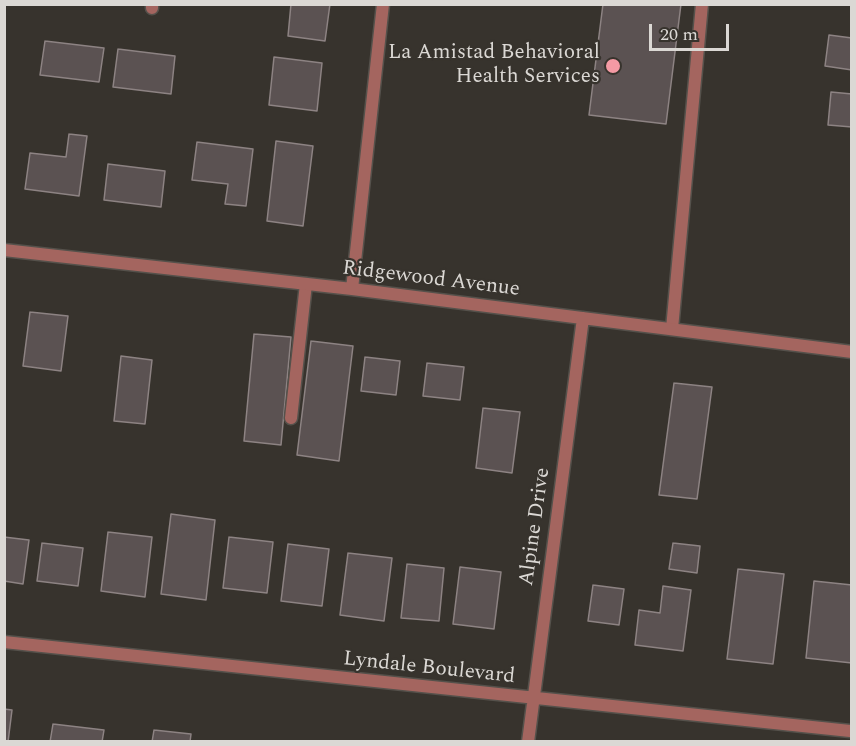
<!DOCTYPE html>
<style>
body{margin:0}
#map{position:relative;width:856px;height:746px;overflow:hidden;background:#37332d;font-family:Spectral,serif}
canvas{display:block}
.frame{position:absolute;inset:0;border:6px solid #dbd8d4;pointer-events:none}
.scale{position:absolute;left:649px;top:24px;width:80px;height:27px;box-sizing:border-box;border:3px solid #dbd8d4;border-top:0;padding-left:8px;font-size:18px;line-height:21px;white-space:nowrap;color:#dbd8d4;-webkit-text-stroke:4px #37332d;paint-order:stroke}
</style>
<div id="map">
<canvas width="856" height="746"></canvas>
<div class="frame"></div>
<div class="scale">20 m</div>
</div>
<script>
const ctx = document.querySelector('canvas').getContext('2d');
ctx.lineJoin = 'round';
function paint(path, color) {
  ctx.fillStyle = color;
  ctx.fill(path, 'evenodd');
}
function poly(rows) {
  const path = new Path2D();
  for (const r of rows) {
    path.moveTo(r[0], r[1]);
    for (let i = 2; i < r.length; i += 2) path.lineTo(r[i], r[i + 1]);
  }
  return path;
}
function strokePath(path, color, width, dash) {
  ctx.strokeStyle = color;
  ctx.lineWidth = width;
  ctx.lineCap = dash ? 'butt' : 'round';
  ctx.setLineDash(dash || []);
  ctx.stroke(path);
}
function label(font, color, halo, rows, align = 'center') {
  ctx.font = font + ' Spectral,serif';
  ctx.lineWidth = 4.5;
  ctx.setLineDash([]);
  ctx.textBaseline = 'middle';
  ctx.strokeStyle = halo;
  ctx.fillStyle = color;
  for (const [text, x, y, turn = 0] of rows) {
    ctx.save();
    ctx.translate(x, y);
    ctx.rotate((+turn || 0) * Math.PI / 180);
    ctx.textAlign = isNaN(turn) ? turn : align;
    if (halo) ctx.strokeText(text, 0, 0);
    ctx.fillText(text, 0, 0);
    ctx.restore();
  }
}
const building = poly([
 [291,4,330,4,325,41,288,36,291,4],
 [603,4,681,4,666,124,589,115,603,4],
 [829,35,852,38,852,70,825,66,829,35],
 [45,41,104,48,99,82,40,75,45,41],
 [118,49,175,56,171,94,113,87,118,49],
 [274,57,322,63,317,111,269,105,274,57],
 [831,92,852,94,852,127,828,125,831,92],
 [69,134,87,136,79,196,25,189,30,153,66,157,69,134],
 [276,141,313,146,303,226,267,221,276,141],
 [197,142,253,149,246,206,225,204,228,184,192,180,197,142],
 [108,164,165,171,161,207,104,200,108,164],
 [30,312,68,316,61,371,23,366,30,312],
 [254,334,291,337,281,445,244,441,254,334],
 [311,341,353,346,339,461,297,455,311,341],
 [121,356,152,360,145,424,114,421,121,356],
 [365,357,400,361,396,395,361,391,365,357],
 [427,363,464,367,460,400,423,396,427,363],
 [674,383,712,387,697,499,659,495,674,383],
 [483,408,520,412,512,473,476,468,483,408],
 [171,514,215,520,206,600,161,594,171,514],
 [108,532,152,537,145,597,101,591,108,532],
 [4,537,29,540,23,584,4,581,4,537],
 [229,537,273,542,267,593,223,588,229,537],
 [42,543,83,548,78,586,37,581,42,543],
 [673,543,700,546,697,573,669,569,673,543],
 [288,544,329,549,322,606,281,601,288,544],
 [348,553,392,558,384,621,340,615,348,553],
 [407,564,444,568,439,621,401,618,407,564],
 [460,567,501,572,494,629,453,624,460,567],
 [738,569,784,574,773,664,727,659,738,569],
 [814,581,852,585,852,663,806,658,814,581],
 [593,585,624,589,619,625,588,621,593,585],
 [663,586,691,590,683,651,635,645,639,610,660,613,663,586],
 [4,709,12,710,8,742,4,742,4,709],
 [53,724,104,730,102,742,50,742,53,724],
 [154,730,191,734,190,742,152,742,154,730]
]);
paint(building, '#5b5252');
strokePath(building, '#8d8383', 1.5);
const lane = poly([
 [152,8,152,4],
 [672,329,702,4],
 [291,418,306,284]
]);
const street = poly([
 [4,250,352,289,852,352],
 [352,289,383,4],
 [4,642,850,731],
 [528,742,583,318]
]);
strokePath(lane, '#55514b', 15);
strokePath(street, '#55514b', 15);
strokePath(lane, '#a4655f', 12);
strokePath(street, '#a4655f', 12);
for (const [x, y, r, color] of [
 [613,66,8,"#f49aa4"]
]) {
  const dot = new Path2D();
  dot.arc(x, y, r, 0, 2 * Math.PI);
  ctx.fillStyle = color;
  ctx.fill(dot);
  strokePath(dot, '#37332d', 2);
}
label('21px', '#dbd8d4', '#37332d', [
 ["La Amistad Behavioral",600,54],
 ["Health Services",600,78]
], 'right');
label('21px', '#dbd8d4', '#37332d', [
 ["Ridgewood Avenue",431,280,7],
 ["Alpine Drive",536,527,-82],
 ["Lyndale Boulevard",429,669,6]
]);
</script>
